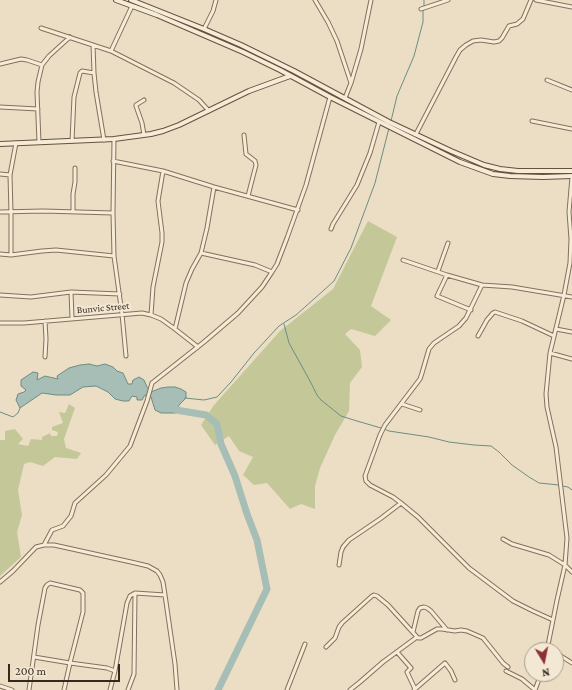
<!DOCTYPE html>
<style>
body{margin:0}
#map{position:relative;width:572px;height:690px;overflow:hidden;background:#ebdec4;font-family:"Crimson Pro",serif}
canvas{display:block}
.north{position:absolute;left:524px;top:642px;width:40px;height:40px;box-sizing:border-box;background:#f3e8d3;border:1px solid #a79c8b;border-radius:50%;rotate:170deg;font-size:11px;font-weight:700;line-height:16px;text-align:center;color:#35291f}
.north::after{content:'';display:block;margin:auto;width:14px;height:18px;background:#8e3135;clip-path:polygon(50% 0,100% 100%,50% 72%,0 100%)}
.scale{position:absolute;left:8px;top:664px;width:112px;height:18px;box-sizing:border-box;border:2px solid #35291f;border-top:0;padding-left:5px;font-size:12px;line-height:14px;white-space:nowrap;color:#35291f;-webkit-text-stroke:3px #f3e8d3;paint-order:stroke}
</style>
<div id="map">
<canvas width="572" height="690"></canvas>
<div class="north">N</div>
<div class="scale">200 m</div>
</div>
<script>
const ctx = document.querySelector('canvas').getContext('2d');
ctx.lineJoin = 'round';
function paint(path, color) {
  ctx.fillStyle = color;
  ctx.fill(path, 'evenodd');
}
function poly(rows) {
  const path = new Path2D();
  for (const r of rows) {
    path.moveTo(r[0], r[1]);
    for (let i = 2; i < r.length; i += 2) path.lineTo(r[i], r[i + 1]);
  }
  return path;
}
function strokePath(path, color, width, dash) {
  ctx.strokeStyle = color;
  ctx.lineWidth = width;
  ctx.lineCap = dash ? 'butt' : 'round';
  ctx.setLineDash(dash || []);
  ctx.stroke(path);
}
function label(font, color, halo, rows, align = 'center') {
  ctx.font = font + ' "Crimson Pro",serif';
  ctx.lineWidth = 4;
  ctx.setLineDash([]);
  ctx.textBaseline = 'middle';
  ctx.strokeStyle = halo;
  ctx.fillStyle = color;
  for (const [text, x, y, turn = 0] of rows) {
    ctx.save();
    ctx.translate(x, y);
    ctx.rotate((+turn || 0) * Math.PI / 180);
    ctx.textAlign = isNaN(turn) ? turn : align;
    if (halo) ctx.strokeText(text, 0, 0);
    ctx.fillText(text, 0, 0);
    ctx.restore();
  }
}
paint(poly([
 [368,221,397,237,371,306,391,320,375,336,351,329,345,334,360,350,362,367,350,383,349,411,335,435,320,468,315,486,315,509,301,504,290,509,267,483,254,485,243,475,253,457,239,451,229,436,215,445,201,425,214,405,280,331,333,289],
 [69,404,75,408,64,439,66,448,81,453,77,459,55,457,43,466,30,462,24,464,18,490,22,515,17,532,21,557,0,576,0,440,5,440,5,431,15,429,23,439,18,444,28,446,31,439,42,440,42,437,50,433,51,436,57,436,58,432,52,430,52,427,63,423,59,412,65,413]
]), '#c4c899');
const water = poly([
 [89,364,97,366,105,364,113,367,117,371,123,373,128,384,132,384,133,380,139,377,144,380,147,387,151,392,161,388,168,387,175,387,181,389,186,392,186,398,180,404,176,410,176,413,161,413,155,410,151,397,145,395,142,400,137,400,137,397,132,396,129,401,123,401,115,399,108,392,96,386,83,387,70,395,56,395,42,393,20,408,16,400,18,394,24,392,26,390,21,386,21,380,33,372,38,373,37,380,45,376,58,379,57,376,69,368,80,365,89,364]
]);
paint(water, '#a6beb6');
strokePath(water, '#6d8c83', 1);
strokePath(poly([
 [424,6,424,0],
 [391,121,397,96,414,56,423,22,423,9],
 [284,324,289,343,310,381,317,395,321,400,341,416,357,421,381,428],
 [185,398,204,400,217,397,231,382,254,353,279,326,296,315,334,281,351,248,375,183,389,128],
 [0,412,13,417,18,413,20,408],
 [384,429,389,431,429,437,449,442,474,445,491,446,499,452,512,465,529,477,539,483,559,485],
 [562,486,568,487,572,490]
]), '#6d8c83', 1);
strokePath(poly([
 [176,410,206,415,217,424,221,444,235,476,247,514,257,540,267,589,218,690]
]), '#a6beb6', 7);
const minor = poly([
 [315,0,328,22,337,41,351,83],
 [536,0,572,7],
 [421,9,448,0],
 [41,28,111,51,174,83,199,100,209,111],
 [204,29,213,11,216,0],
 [93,45,94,73,96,92,104,140],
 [111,51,132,6],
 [0,64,21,59,27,60,42,65],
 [547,80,572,90],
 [345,98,351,83,361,49,371,0],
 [0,107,38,109],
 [532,121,572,129],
 [416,134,456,57,460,50,466,45,473,41,481,40,494,42,499,41,502,38,509,26,517,24,523,19,531,0],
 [144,135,142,123,136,106,136,105,144,100],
 [244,135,246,154,255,161,256,165,248,196],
 [114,139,113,213,114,256,122,314,126,356],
 [72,141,74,97,80,73,82,71,94,73],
 [39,142,37,92,38,82,42,65,49,56,70,37],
 [113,161,163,171,214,187,298,210],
 [0,174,10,175],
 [0,212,43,211,113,213],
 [73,212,73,194,75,182,75,168],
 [331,229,333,224,357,185,370,153,379,122],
 [201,253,255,265,272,272],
 [0,254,11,255,42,251,56,250,114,256],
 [11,255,11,213,10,175,16,143],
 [403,260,447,275,482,285],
 [438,271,448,243],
 [447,275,437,296,471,310],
 [71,292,72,318],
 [0,295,31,297,71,292,120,294],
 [151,315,153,287,162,242,162,233,158,201,163,171],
 [45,321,46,339,45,357],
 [0,323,24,323,142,313,151,315,161,319,175,329,198,347],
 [175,329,186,283,192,269,201,253,207,228,214,187],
 [556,329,572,332],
 [478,336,482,329,487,320,493,313,495,312,522,321,554,336],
 [550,353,572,359],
 [402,404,420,410],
 [503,539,512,544,549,555,565,565,572,572],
 [44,545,52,530,63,526,71,516,75,503,106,475,130,446,147,401,152,383,204,342,238,313,262,287,272,272,277,264,287,238,306,185,330,97],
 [339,565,341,552,343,547,349,540,380,519,401,503],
 [0,582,13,571,36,547,44,545,54,545,131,562,148,566,157,571,160,575,163,582,165,595,175,664,177,690],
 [553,620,533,611,513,601,469,568,418,517,401,503,393,497,370,485,366,481,365,476,380,435,385,425,420,379,422,373,429,349,434,343,459,326,466,318,482,285,512,287,572,297],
 [413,632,418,611,420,608,424,607,427,608,431,611,447,630],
 [326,647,335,638,339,627,342,623,372,596,374,595,377,596,388,605,418,638,421,638,437,629,442,629,455,631,461,630,467,631,483,638,503,663,508,667],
 [547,650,557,600,565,565,567,538,556,447,547,407,546,394,550,353,564,295,570,263,571,239,569,212,572,177],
 [397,652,411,668,407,672,415,689],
 [556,653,572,663],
 [34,657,70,663,107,668,115,671],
 [506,671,522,679,535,690],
 [0,686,12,690],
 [29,690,38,625,45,588,47,585,50,583,80,590,83,593,83,612,70,663,64,690],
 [110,690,115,671,127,603,130,596,135,593,165,595],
 [128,690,134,674,135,593],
 [287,690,305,644],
 [350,690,360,682,383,662,417,637],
 [414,690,445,663,451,671,455,680],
 [535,690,541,674]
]);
const secondary = poly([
 [116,0,157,15,243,52,280,70,330,97,460,162,493,174,510,176,543,177,572,176],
 [131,0,204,29,241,45,294,71,389,122,451,151,484,165,500,169,518,171,572,171],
 [0,144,114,139,151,134,163,131,179,125,249,91,290,76]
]);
strokePath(minor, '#84705c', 5);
strokePath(secondary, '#66513f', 6);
strokePath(minor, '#f6ebd7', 3);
strokePath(secondary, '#f6ebd7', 4);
label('10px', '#35291f', '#f3e8d3', [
 ["Bunvic Street",103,308,-5]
]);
</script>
